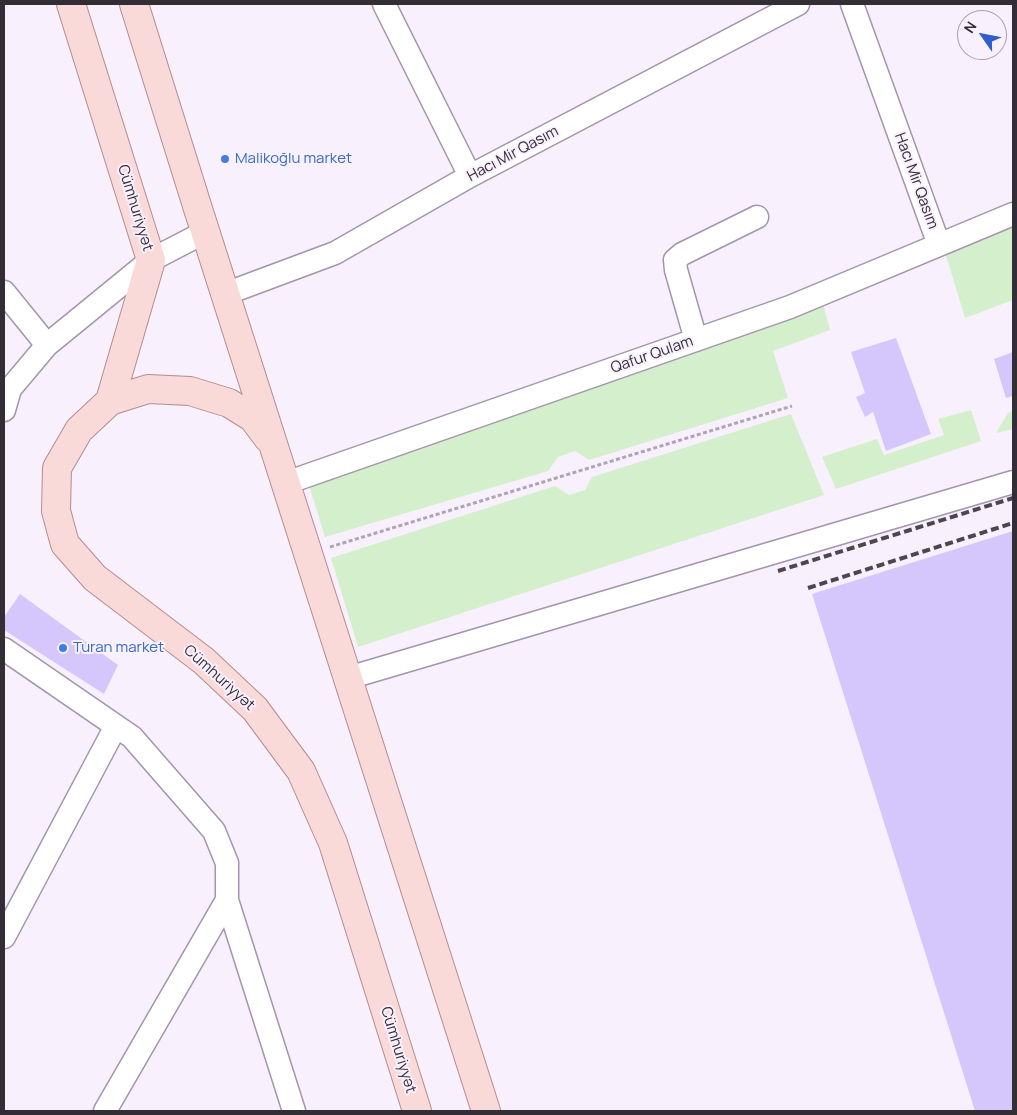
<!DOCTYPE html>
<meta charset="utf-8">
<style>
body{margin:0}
#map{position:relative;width:1017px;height:1115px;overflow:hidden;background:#f9f0fe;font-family:Manrope,sans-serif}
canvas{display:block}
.frame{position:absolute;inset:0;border:5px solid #332d36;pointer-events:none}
.north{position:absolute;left:957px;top:10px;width:50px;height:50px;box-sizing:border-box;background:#f9f0fe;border:1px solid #aaa2ae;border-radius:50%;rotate:303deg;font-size:14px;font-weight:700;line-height:20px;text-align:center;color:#332d36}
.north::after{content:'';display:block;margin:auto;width:18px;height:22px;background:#2d5ecc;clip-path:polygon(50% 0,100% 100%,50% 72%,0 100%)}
</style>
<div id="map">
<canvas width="1017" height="1115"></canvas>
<div class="frame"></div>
<div class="north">N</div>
</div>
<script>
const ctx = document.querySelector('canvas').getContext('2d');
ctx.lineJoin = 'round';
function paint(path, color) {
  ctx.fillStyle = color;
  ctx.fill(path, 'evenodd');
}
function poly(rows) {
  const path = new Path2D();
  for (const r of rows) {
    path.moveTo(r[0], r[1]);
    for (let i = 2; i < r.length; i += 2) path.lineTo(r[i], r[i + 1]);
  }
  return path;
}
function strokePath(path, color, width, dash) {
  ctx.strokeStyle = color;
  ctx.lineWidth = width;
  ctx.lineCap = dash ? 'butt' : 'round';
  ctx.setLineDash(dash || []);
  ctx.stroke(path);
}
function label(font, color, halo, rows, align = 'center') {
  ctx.font = font + ' Manrope,sans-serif';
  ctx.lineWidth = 4;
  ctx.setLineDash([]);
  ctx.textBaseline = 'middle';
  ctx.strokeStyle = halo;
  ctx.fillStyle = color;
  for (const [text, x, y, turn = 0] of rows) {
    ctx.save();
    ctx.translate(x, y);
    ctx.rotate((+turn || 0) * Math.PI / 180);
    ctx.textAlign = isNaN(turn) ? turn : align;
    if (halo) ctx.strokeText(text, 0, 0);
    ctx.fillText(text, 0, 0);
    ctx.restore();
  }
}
paint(poly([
 [1013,225,1013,300,965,318,945,252],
 [822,300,830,330,773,351,788,398,589,460,575,451,558,457,548,471,325,537,308,482],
 [971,410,981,441,836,489,822,457,877,439,884,455,944,435,938,419],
 [1013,411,1013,429,996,433,1008,413],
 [791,414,824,495,358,647,331,558,555,486,569,495,585,490,592,477]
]), '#d4efcb');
paint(poly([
 [896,338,931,434,886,451,873,412,865,417,856,397,865,393,851,352],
 [1013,352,1013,396,1006,398,994,359],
 [1013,531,1013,1111,975,1111,812,594],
 [20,594,118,665,104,694,4,630,4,617]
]), '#d5c7fb');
const minor = poly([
 [384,4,470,176],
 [852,4,939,245],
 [4,292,47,345],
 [225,294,335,253,470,176,798,4],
 [696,340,676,270,675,260,682,254,757,217],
 [4,410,10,389,47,345,151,260,205,232],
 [286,483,790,307,1013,214],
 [4,649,132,737,214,831,227,863,227,900,294,1111],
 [348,678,1013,482],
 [4,937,116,726],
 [105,1111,227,900]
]);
const major = poly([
 [71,4,151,260,110,401,79,430,57,468,56,511,65,544,95,578,204,661,255,709,301,771,333,843,417,1111],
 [134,4,199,212,486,1111],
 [110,401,148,389,190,391,229,403,253,418,268,438]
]);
strokePath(minor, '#a395ab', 25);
strokePath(major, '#b28d8f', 30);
strokePath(poly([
 [330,547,792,406]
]), '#ada5b1', 3, [4, 2.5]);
strokePath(minor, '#fff', 22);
strokePath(major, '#fad9d9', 28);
strokePath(poly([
 [778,571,1013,498],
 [808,588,1013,523]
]), '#4c4650', 4, [8, 4]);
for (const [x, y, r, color] of [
 [225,159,5,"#3f7fe0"],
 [63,648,5,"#3f7fe0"]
]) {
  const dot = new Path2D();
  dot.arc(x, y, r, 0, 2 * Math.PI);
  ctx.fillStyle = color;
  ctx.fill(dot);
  strokePath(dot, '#f9f0fe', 2);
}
label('15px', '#332d36', '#f9f0fe', [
 ["Hacı Mir Qasım",513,154,-28],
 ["Hacı Mir Qasım",916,181,70],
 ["Cümhuriyyət",135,208,73],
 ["Qafur Qulam",652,355,-19],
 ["Cümhuriyyət",219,678,42],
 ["Cümhuriyyət",398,1050,73]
]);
label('15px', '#366cbe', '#f9f0fe', [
 ["Malikoğlu market",235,159],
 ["Turan market",73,648]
], 'left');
</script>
